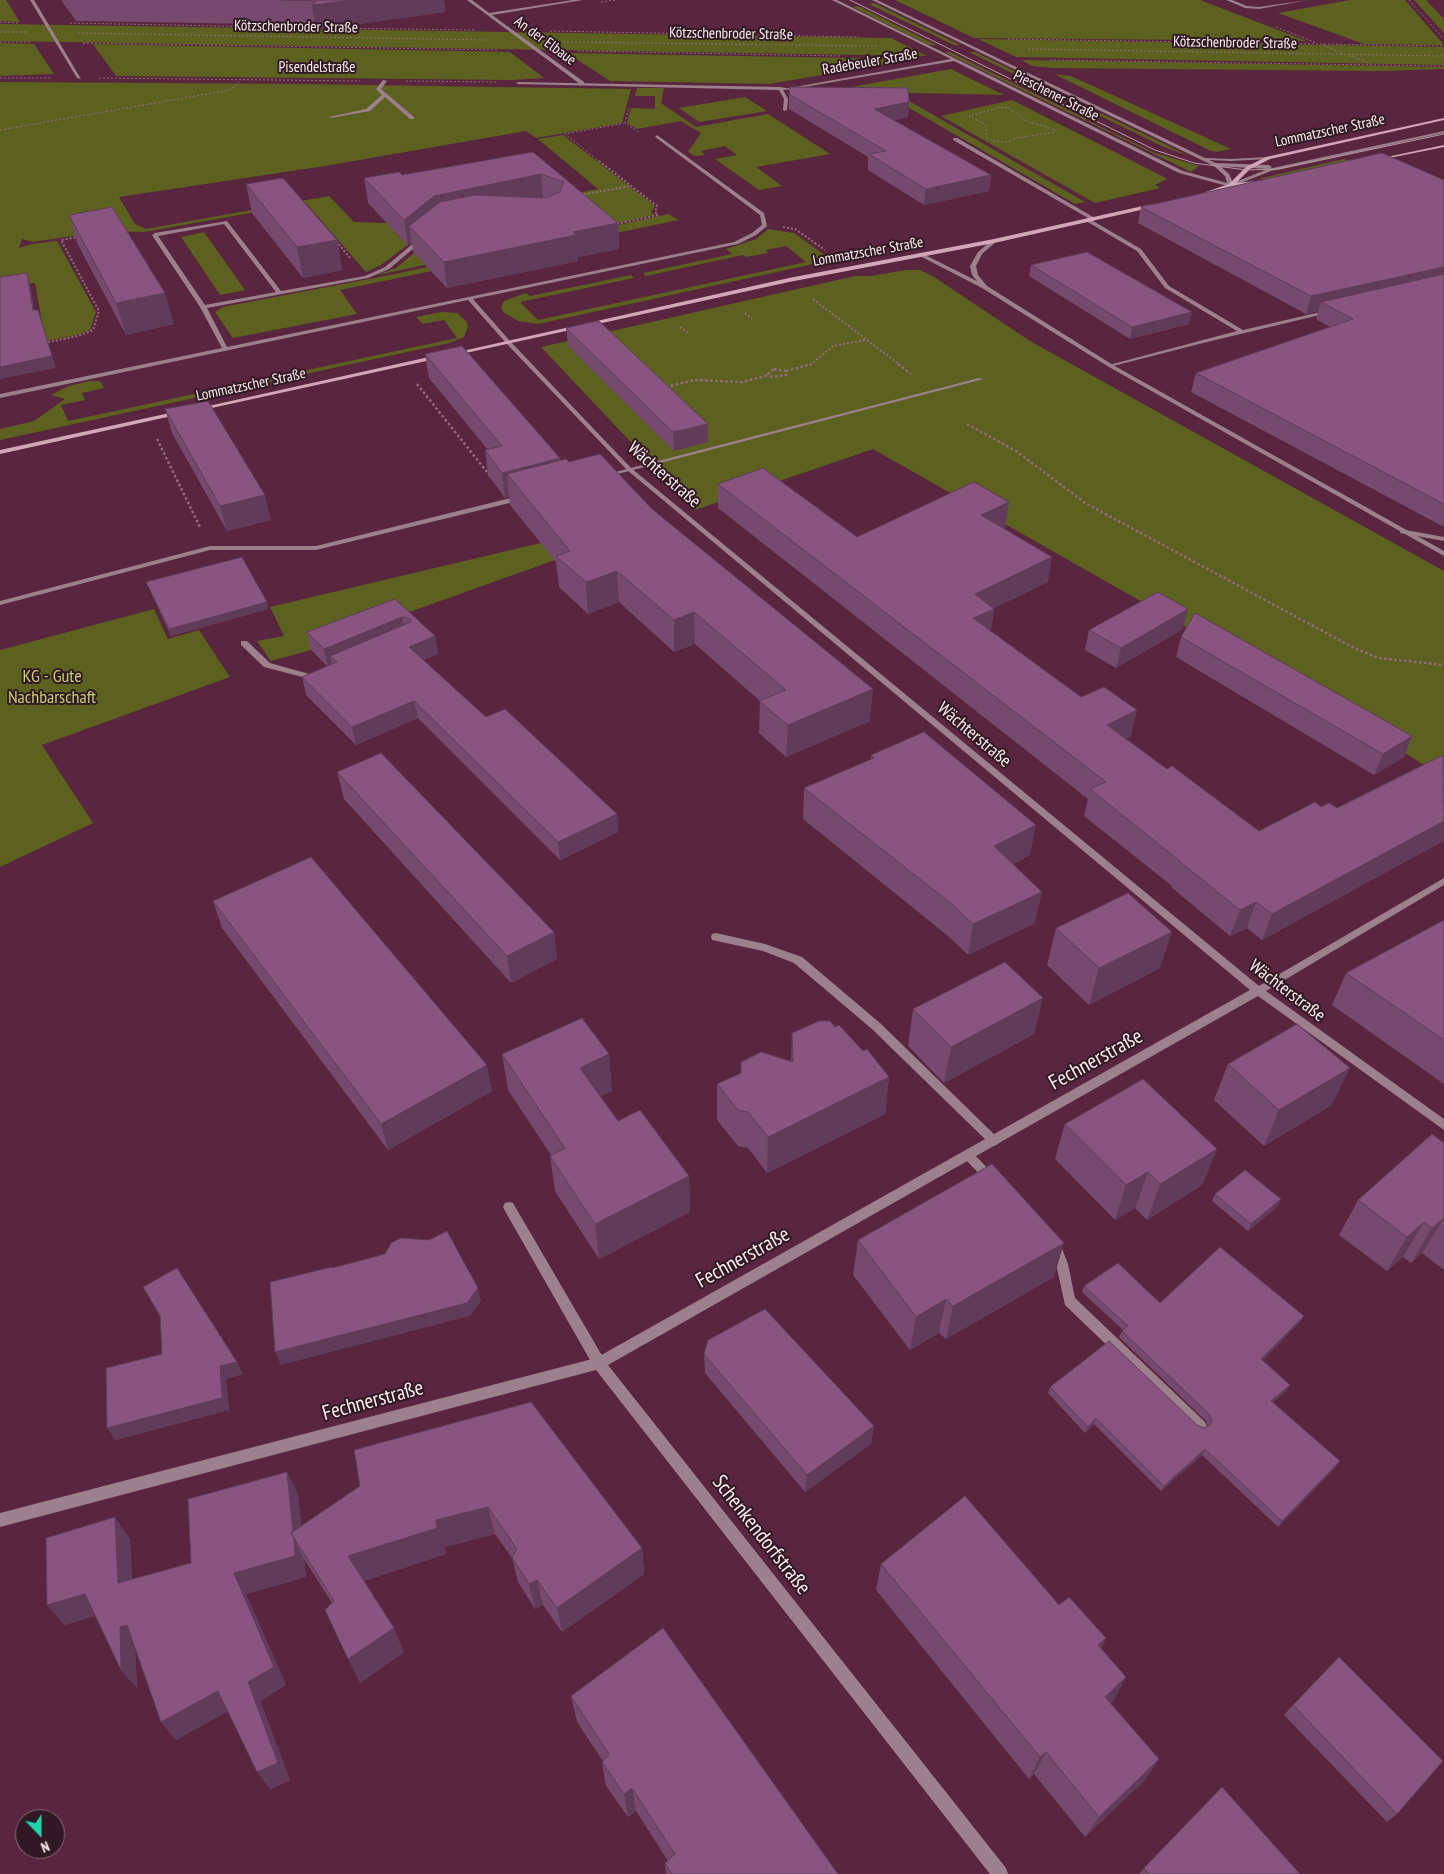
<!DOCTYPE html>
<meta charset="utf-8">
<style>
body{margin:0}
#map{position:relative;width:1444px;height:1874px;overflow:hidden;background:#5a253e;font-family:"PT Sans Narrow",sans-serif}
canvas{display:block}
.north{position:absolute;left:15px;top:1809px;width:50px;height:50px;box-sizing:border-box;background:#311923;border:1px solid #826e76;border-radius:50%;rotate:158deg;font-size:14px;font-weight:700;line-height:20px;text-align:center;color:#fcedf2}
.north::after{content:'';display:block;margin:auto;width:18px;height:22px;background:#21d5af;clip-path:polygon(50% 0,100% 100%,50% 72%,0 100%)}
</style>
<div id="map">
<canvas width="1444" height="1874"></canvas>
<div class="north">N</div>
</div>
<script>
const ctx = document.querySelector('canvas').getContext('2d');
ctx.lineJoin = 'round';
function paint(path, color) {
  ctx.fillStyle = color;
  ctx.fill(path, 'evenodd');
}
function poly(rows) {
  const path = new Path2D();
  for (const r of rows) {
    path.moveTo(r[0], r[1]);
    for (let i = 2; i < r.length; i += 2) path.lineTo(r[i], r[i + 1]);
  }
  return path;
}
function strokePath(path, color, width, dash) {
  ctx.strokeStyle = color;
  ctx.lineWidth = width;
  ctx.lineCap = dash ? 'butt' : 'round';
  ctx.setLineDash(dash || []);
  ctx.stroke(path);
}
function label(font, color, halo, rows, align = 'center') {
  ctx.font = font + ' "PT Sans Narrow",sans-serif';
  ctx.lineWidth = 4;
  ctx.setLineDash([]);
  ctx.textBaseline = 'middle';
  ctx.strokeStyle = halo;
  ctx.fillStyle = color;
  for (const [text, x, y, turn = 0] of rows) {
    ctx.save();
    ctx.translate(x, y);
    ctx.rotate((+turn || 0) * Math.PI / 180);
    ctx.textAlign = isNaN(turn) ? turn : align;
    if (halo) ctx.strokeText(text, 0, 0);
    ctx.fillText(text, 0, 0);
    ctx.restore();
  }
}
paint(poly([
 [0,0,6,0,20,22,0,21],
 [895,0,1200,0,1307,41,974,38],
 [1350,0,1405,0,1444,45,1364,44,1278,13],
 [1414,0,1426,0,1444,19,1444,33],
 [874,3,960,45,954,45,869,4],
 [858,6,936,45,929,45,853,7],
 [0,24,891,38,927,56,0,41],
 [978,39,1444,47,1444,65,1016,57],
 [0,43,34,44,54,74,0,76],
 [93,44,510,52,544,78,512,80,116,76],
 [944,52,950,52,984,69,983,70,986,70,1087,119,1085,120,1087,121,1089,121,1155,153,1199,166,1191,172],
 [969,52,975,52,1189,156,1164,147],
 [567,53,916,59,769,84,610,81],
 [1022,60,1444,67,1444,69,1380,71,1053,68,1032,66],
 [951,69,1004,95,829,91],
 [1054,74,1071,76,1231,149,1216,152,1211,151],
 [0,82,303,84,631,89,622,123,536,138,526,131,325,166,119,197,135,224,146,229,329,196,354,222,417,224,395,232,400,238,417,238,381,265,366,272,306,203,144,232,107,231,32,242,22,239,19,248,32,244,57,241,96,312,90,330,77,335,0,350,43,328,35,283,0,288],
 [637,88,664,88,661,103,696,127,768,114,830,154,756,167,782,186,759,190,715,159,737,155,725,146,701,151,705,155,695,156,688,152,701,133,681,121,637,129,627,123,631,108,655,109,655,96,635,96],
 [745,97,767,111,699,122,679,108],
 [902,97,1085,202,1075,204,892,98],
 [1012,100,1162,176,1167,179,1155,185,1160,188,1095,203,941,116],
 [563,135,655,206,651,212,654,215,373,276,396,268,442,230,560,196,598,189,538,139],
 [1344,159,1350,162,1269,179,1258,179],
 [668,214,679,220,340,290,357,314,233,338,215,312,223,307,395,274],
 [768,229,794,233,826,256,813,259,818,263,538,324,518,321,503,312,501,307,504,301,526,293,530,296,631,275,634,278,520,302,538,320,806,262,786,246,766,250,768,253,746,257,743,255,646,276,643,273,732,254,726,249,756,239],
 [204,232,245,290,220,295,181,237],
 [906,270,920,270,934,277,1030,341,1444,571,1444,778,1385,740,873,449,695,510,541,347,855,276,871,276],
 [441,312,457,313,466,321,468,327,464,337,449,343,0,440,0,429,34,421,65,399,51,395,69,386,89,381,100,381,104,388,82,393,85,400,61,405,68,421,457,338,444,320,423,324,416,317],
 [646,518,653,525,398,616,311,650,271,661,257,641,284,636,270,607],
 [154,609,168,639,199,630,230,677,42,745,93,823,0,867,0,650]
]), '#5c611f');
strokePath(poly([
 [1409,0,1444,39],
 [601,2,616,0],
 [0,22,19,23],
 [70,23,319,28],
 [1276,27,1317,43],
 [328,28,474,30],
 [550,31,859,37],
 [0,32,27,32],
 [78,33,487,40],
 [1008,39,1444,46],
 [0,42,32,42],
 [563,42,877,46],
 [83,43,499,50],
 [1323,45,1343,53],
 [1028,49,1444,56],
 [578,51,842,56],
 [1351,56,1371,64],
 [1050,60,1444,66],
 [0,78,52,78],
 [99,78,360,81],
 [406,81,497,82],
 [1001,107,1009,108,1026,121,1056,130,1055,132,1016,138,1006,142,993,141,987,138,986,125,969,116,1001,107],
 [625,123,629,107],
 [0,130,230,90,240,81],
 [600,162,565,134,625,123,639,132]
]), '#936c7d', 1, [2, 2]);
strokePath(poly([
 [599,161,657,206,655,212,658,215,616,224],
 [580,195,630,186],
 [783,227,795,229,825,250],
 [336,241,351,259],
 [813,299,900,365],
 [745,313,752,319],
 [680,327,688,333],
 [44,343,78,336,93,330,99,311,61,240,78,237],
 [810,365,833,346,865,340]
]), '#936c7d', 2, [2, 2]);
strokePath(poly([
 [898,364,911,374],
 [774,369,786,371,786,375,772,377,768,374,774,369],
 [786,371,812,364],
 [417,384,491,477],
 [666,387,695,380,742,382,769,375],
 [967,424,1016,451,1085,503,1356,649,1379,658,1444,665],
 [157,439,200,527]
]), '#936c7d', 2.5, [2.5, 2.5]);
paint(poly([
 [383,80,387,81,381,89,414,117,414,119,410,119,385,97,370,111,331,118,329,117,366,109,382,95,376,89,383,80],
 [518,82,780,87,791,89,783,90,788,99,787,110,785,111,783,110,784,99,779,90,516,84,518,82],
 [1444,131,1444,133,1271,171,1233,186,1228,185,1268,169,1444,131],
 [953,138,957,138,1095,218,1095,220,1093,221,1141,249,1169,286,1243,330,1329,310,1332,312,1203,343,1109,367,1109,365,1237,331,1165,288,1137,251,1086,221,1086,219,1088,218,953,140,953,138],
 [1216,163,1269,165,1272,167,1269,169,1214,166,1216,163],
 [979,378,984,379,606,477,600,476,979,378],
 [523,495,526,495,526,499,316,550,210,550,0,605,0,601,210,546,316,546,523,495],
 [1400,529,1444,537,1444,541,1400,533,1400,529],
 [241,641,247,641,270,663,313,675,318,674,322,676,314,680,264,667,241,645,241,641],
 [716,933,765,944,802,957,880,1023,998,1138,1000,1141,998,1144,994,1146,990,1144,872,1029,794,963,763,951,712,940,711,937,712,934,716,933],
 [968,1150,972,1152,995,1176,997,1179,995,1182,991,1184,987,1182,964,1158,962,1155,964,1152,968,1150],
 [509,1202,513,1203,604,1359,605,1363,604,1367,599,1369,594,1367,505,1211,503,1207,505,1203,509,1202],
 [1055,1240,1059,1241,1068,1264,1075,1298,1205,1422,1207,1426,1205,1430,1200,1432,1195,1430,1065,1305,1056,1264,1049,1245,1051,1241,1055,1240]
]), '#9c808b');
paint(poly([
 [30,0,34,0,81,79,77,78,30,0],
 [467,0,472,0,489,13,573,0,583,0,492,15,584,82,584,84,580,84,467,0],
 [832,0,837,0,1183,171,1227,183,1225,176,1214,166,872,0,877,0,1205,158,1231,159,1268,157,1270,158,1268,159,1231,161,1209,160,1218,164,1229,174,1234,185,1231,187,1179,173,954,61,787,90,789,88,951,59,832,0],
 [1226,0,1232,0,1247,6,1259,7,1308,0,1259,9,1245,8,1226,0],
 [657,135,764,213,767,226,756,235,738,244,473,299,510,341,631,468,1259,986,1444,878,1444,885,1266,991,1444,1119,1444,1130,1258,996,608,1365,1006,1868,1008,1874,990,1874,596,1370,0,1527,0,1513,596,1358,1250,990,627,470,506,343,468,300,0,398,0,394,222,348,200,307,152,235,155,233,227,221,281,291,365,276,385,267,421,237,426,238,389,269,368,278,207,308,227,347,734,242,752,233,762,225,760,215,655,137,657,135],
 [224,224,276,292,205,305,158,236,224,224],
 [992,240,997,241,982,254,976,266,978,275,987,286,1113,365,1444,551,1444,556,1109,367,982,288,918,255,923,254,977,281,972,275,970,266,978,252,992,240]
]), '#9c808b');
paint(poly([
 [1444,118,1444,120,1270,159,1250,169,1236,183,1257,181,1259,184,1232,187,1203,196,1200,194,1229,184,1246,167,1266,157,1444,118],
 [1444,145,1444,147,1379,160,1377,159,1444,145],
 [1152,204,1154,205,1154,207,994,243,789,282,452,356,449,354,789,278,994,239,1152,204],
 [438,355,440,356,440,358,198,411,195,409,438,355],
 [179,411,181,412,181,414,0,454,0,450,179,411]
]), '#d3a7b8');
strokePath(poly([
 [850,0,1155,150,1194,163,1246,170,1279,169,1444,134]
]), '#b99aa7', 1);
paint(poly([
 [61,0,444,0,445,12,316,30,315,25,76,21],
 [789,94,909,102,908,117,894,120,991,175,989,191,924,205,868,170,868,157,789,109],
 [533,152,618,223,619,249,578,257,578,261,447,288,413,252,412,243,408,246,368,203,364,178,402,175],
 [1444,180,1444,527,1191,392,1196,373,1330,327,1316,319,1318,311,1306,314,1138,223,1141,207],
 [246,184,337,240,342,270,303,278,252,213],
 [69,215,174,324,126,335,78,245],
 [1031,265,1189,324,1130,339,1029,276],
 [566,328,708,424,708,442,674,451,568,346],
 [425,354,560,460,569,462,652,509,870,721,786,757,759,733,760,701,695,644,674,652,619,602,588,614,559,587,556,562,510,505,509,496,505,498,488,475,485,450,488,450,429,378],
 [165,409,271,520,227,531,172,433],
 [718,484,857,537,1009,502,1005,527,1003,528,1048,582,994,608,991,631,1131,736,1126,739,1167,769,1259,831,1321,807,1337,808,1444,755,1444,841,1421,853,1262,940,1247,928,1230,936,1171,887,1172,886,1084,816,1088,799,718,508],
 [146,582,268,609,171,636,149,588],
 [395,599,435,636,438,654,423,660,486,717,617,814,618,832,560,860,418,718,356,745,306,695,302,677,327,666,311,650,307,632],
 [1183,629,1116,668,1085,650,1089,630],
 [1181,637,1412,736,1404,757,1374,775,1176,657],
 [871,755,1030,855,1013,864,1035,923,968,955,948,936,803,819,804,788,871,760],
 [337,772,554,932,557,959,511,983,344,799],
 [213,901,492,1091,388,1150,222,928],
 [1444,920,1444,1084,1332,1005,1346,973],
 [1056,928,1160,968,1089,1005,1047,965],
 [913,1009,1034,1034,944,1083,908,1046],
 [835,1027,863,1051,889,1077,885,1114,767,1173,748,1148,738,1146,717,1120,717,1084,791,1062,792,1033],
 [502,1054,609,1054,612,1091,600,1096,618,1121,689,1176,690,1212,599,1259,555,1191,550,1156,551,1155,508,1090],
 [1228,1064,1332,1105,1264,1146,1214,1100],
 [1065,1124,1217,1149,1202,1185,1147,1220,1135,1208,1115,1220,1055,1159],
 [1444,1143,1444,1270,1422,1253,1411,1263,1403,1257,1387,1271,1339,1235,1358,1200],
 [1215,1194,1281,1199,1278,1206,1248,1231,1212,1201],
 [858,1240,1054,1277,946,1339,939,1333,910,1350,853,1275],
 [1084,1286,1160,1303,1304,1316,1300,1322,1263,1360,1290,1385,1286,1391,1273,1402,1340,1461,1336,1467,1278,1527,1202,1455,1161,1491,1094,1424,1085,1433,1048,1393,1050,1387,1204,1428,1208,1426,1206,1421,1119,1337,1122,1331,1123,1330,1082,1292],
 [143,1287,243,1374,226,1379,229,1410,115,1440,162,1354,160,1317],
 [704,1354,874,1426,871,1444,805,1492,705,1373],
 [354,1450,642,1548,644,1574,562,1632,543,1605,535,1609,518,1582,512,1558,495,1534,445,1547,446,1554,364,1581,404,1652,360,1683,332,1603,304,1559,306,1577,246,1594,286,1685,260,1701,290,1780,270,1789,228,1711,176,1740,161,1722,135,1649,137,1688,121,1670,95,1616,64,1625,130,1539,132,1580,191,1563,298,1494,301,1526,360,1486],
 [881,1564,1059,1605,1106,1638,1101,1648,1126,1677,1113,1701,1110,1703,1159,1759,1144,1781,1085,1837,1034,1774,1029,1779,876,1590],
 [571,1696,838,1874,666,1874,665,1863,668,1861,636,1811,628,1817,606,1786,602,1762,603,1761,577,1722],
 [1293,1705,1397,1814,1387,1822,1284,1715],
 [1144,1868,1300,1874,1139,1874]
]), '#76496e');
paint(poly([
 [353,0,444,0,445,12,316,30,312,5],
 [909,102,908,117,873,124,874,109],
 [541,174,543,199,409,226,412,243,408,246,404,220,434,196],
 [991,175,989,191,924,205,926,189],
 [618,223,619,249,578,257,578,261,447,288,444,262,573,232],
 [337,240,342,270,303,278,297,247],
 [1444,267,1444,283,1321,302,1318,311,1306,314,1311,296],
 [27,273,30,284,37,322,33,310],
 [165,293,174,324,126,335,116,303],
 [1192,312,1189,324,1130,339,1132,327],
 [41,321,56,368,0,379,0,367],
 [708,424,708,442,674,451,673,432],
 [560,458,562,483,507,474,509,496,505,498,502,473],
 [265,495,271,520,227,531,220,506],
 [1009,502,1005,527,978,540,981,515],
 [1052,557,1048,582,977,616,994,609,990,634,973,618,975,594],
 [617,571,619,602,588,614,586,582],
 [267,602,268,609,171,636,169,629],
 [1188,609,1183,629,1116,668,1121,648],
 [694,612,695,644,674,652,674,620],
 [402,617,405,634,330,656,332,665,328,667,324,649],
 [435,636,438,654,412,665,409,647],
 [873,689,870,721,786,757,788,725],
 [414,701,418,718,356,745,352,727],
 [1137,710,1131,736,1101,751,1107,725],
 [1412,736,1404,757,1374,775,1383,754],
 [617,814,618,832,560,860,558,842],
 [1444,821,1444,841,1421,853,1262,940,1272,914],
 [1036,825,1030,855,988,877,994,846],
 [1042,892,1035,923,968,955,973,924],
 [1256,902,1247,928,1230,936,1240,910],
 [554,932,557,959,511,983,507,956],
 [1172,932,1160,968,1089,1005,1099,968],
 [1043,998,1034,1034,944,1083,951,1047],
 [609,1054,612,1091,584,1104,580,1068],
 [487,1065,492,1091,388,1150,381,1124],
 [1350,1068,1332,1105,1264,1146,1279,1110],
 [889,1077,885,1114,767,1173,768,1137],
 [1217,1149,1202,1185,1147,1220,1160,1184],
 [1148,1172,1135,1208,1115,1220,1126,1185],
 [689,1176,690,1212,599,1259,595,1224],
 [1281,1199,1278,1206,1248,1231,1251,1224],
 [1444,1218,1422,1253,1411,1263,1432,1228],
 [1424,1222,1403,1257,1387,1271,1407,1237],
 [1064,1243,1054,1277,946,1339,953,1306],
 [478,1288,481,1301,470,1316,281,1365,275,1352],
 [946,1299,939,1333,910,1350,916,1317],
 [1304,1316,1300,1322,1258,1365,1261,1359],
 [237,1362,243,1374,226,1379,229,1410,115,1440,107,1428,220,1366],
 [1290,1385,1286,1391,1268,1407,1271,1401],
 [1096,1418,1094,1424,1085,1433,1088,1427],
 [874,1426,871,1444,805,1492,807,1475],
 [1205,1449,1202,1455,1161,1491,1164,1486],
 [1340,1461,1336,1467,1278,1527,1282,1521],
 [287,1472,298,1494,304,1553,293,1537],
 [488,1507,495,1534,445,1547,446,1554,360,1582,348,1556,436,1520],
 [115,1517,130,1539,133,1604,118,1583],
 [294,1538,304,1559,306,1577,246,1594,286,1685,260,1701,290,1780,270,1789,257,1772,248,1682,234,1573],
 [642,1548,644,1574,562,1632,557,1608],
 [537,1580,543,1605,535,1609,529,1584],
 [85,1594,101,1614,64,1625,47,1605],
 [127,1625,135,1647,137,1688,121,1670,120,1627],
 [394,1628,404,1652,360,1683,348,1659],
 [1106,1638,1093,1663,1098,1645],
 [1126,1677,1113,1701,1092,1720,1105,1697],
 [218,1691,232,1709,176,1740,161,1722],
 [1046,1752,1034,1774,1029,1779,1040,1757],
 [1159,1759,1144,1781,1085,1837,1099,1817],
 [632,1788,636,1811,628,1817,624,1794]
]), '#603c5a');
const building = poly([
 [281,0,353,0,312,5,316,1,281,0],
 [790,87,908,88,909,102,874,109,991,175,926,189,869,154,886,151,789,94,790,87],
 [533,152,618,223,573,232,576,235,444,262,409,226,440,202,475,195,546,198,560,192,564,182,541,174,434,196,404,220,364,178,399,172,402,175,533,152],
 [1382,153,1444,180,1444,267,1311,296,1141,207,1382,153],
 [283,178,337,240,297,247,246,184,283,178],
 [112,207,165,293,116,303,69,215,112,207],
 [1087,252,1192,312,1132,327,1031,265,1087,252],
 [27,273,33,310,38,310,52,356,0,367,0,277,27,273],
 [1444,274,1444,504,1196,373,1353,319,1321,302,1444,274],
 [599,321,708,424,673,432,566,328,599,321],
 [462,346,560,458,502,473,485,450,502,446,425,354,462,346],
 [208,401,265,495,220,506,165,409,208,401],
 [600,454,652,509,873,689,788,725,759,701,786,690,694,612,674,620,617,571,586,582,556,556,570,551,507,474,566,459,569,462,600,454],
 [763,468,857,537,974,482,1009,502,981,515,1052,557,975,594,994,609,973,618,1081,697,1104,687,1137,710,1107,725,1167,769,1172,766,1259,831,1315,802,1321,807,1329,803,1337,808,1443,755,1444,821,1272,914,1256,902,1240,910,1179,861,1180,861,1090,789,1106,782,718,484,763,468],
 [242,557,267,602,169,629,146,582,242,557],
 [1158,592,1188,609,1121,648,1089,630,1158,592],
 [395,599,435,636,409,647,486,717,505,709,617,814,558,842,414,701,352,727,302,677,337,662,330,656,411,622,411,619,402,617,324,649,307,632,395,599],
 [1195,613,1412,736,1383,754,1181,637,1195,613],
 [924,732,1036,825,994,846,1042,892,973,924,953,905,804,788,874,758,871,755,924,732],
 [381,753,554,932,507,956,337,772,381,753],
 [311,857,487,1065,381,1124,213,901,311,857],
 [1128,893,1172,932,1099,968,1056,928,1128,893],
 [1444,920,1444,1040,1346,973,1444,920],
 [1005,962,1043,998,951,1047,913,1009,1005,962],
 [582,1018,609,1054,580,1068,618,1121,640,1110,689,1176,595,1224,550,1156,565,1148,502,1054,582,1018],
 [819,1021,830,1021,835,1027,839,1025,863,1051,867,1049,889,1077,768,1137,748,1112,738,1110,717,1084,741,1073,741,1062,761,1052,793,1062,792,1033,819,1021],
 [1297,1024,1350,1068,1279,1110,1228,1064,1297,1024],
 [1143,1079,1217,1149,1160,1184,1148,1172,1126,1185,1065,1124,1143,1079],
 [1432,1134,1444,1143,1444,1218,1432,1228,1424,1222,1407,1237,1358,1200,1432,1134],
 [992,1164,1064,1243,953,1306,946,1299,916,1317,858,1240,992,1164],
 [1245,1170,1281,1199,1251,1224,1215,1194,1245,1170],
 [447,1231,478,1288,467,1303,275,1352,270,1282,332,1267,332,1268,385,1254,391,1243,401,1238,429,1240,447,1231],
 [1220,1247,1304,1316,1261,1359,1290,1385,1271,1401,1340,1461,1282,1521,1205,1449,1164,1486,1096,1418,1088,1427,1050,1387,1109,1341,1197,1425,1204,1428,1209,1426,1212,1421,1209,1414,1122,1331,1128,1326,1084,1286,1118,1263,1160,1303,1220,1247],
 [177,1268,237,1362,220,1366,222,1398,107,1428,106,1368,162,1354,160,1315,143,1287,177,1268],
 [765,1309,874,1426,807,1475,704,1354,708,1340,765,1309],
 [531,1402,642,1548,557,1608,537,1580,529,1584,512,1557,517,1549,488,1507,436,1520,437,1528,348,1556,394,1628,348,1659,325,1610,334,1601,291,1533,360,1486,354,1450,531,1402],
 [287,1472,293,1531,291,1533,294,1538,295,1556,234,1573,274,1667,248,1682,278,1763,257,1772,218,1691,161,1722,127,1625,120,1627,121,1670,85,1594,47,1605,46,1538,115,1517,118,1583,191,1563,188,1499,287,1472],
 [965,1496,1059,1605,1069,1597,1106,1638,1098,1645,1126,1677,1105,1697,1159,1759,1099,1817,1046,1752,1040,1757,881,1564,965,1496],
 [663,1628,838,1874,672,1874,665,1863,675,1854,632,1788,624,1794,602,1762,609,1754,571,1696,663,1628],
 [1339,1657,1443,1761,1397,1814,1293,1705,1339,1657],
 [1222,1787,1300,1874,1149,1874,1144,1868,1222,1787]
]);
paint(building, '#895580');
strokePath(building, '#603c5a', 1);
label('15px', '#fcedf2', '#311923', [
 ["Kötzschenbroder Straße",296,27,1],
 ["Kötzschenbroder Straße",731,34,1],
 ["An der Elbaue",545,41,36],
 ["Kötzschenbroder Straße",1235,43,1],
 ["Radebeuler Straße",870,62,-10],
 ["Pisendelstraße",317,68],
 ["Pieschener Straße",1056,96,27],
 ["Lommatzscher Straße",1330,131,-12],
 ["Lommatzscher Straße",868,252,-10],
 ["Lommatzscher Straße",251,385,-12]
]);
label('18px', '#fcedf2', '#311923', [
 ["Wächterstraße",664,475,41],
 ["Wächterstraße",974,735,40],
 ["Wächterstraße",1287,991,37]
]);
label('18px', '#c6cf6f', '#311923', [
 ["KG - Gute",52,677],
 ["Nachbarschaft",52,698]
]);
label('21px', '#fcedf2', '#311923', [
 ["Fechnerstraße",1096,1060,-29],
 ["Fechnerstraße",743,1258,-29],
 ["Fechnerstraße",373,1401,-15],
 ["Schenkendorfstraße",761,1535,52]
]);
</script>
